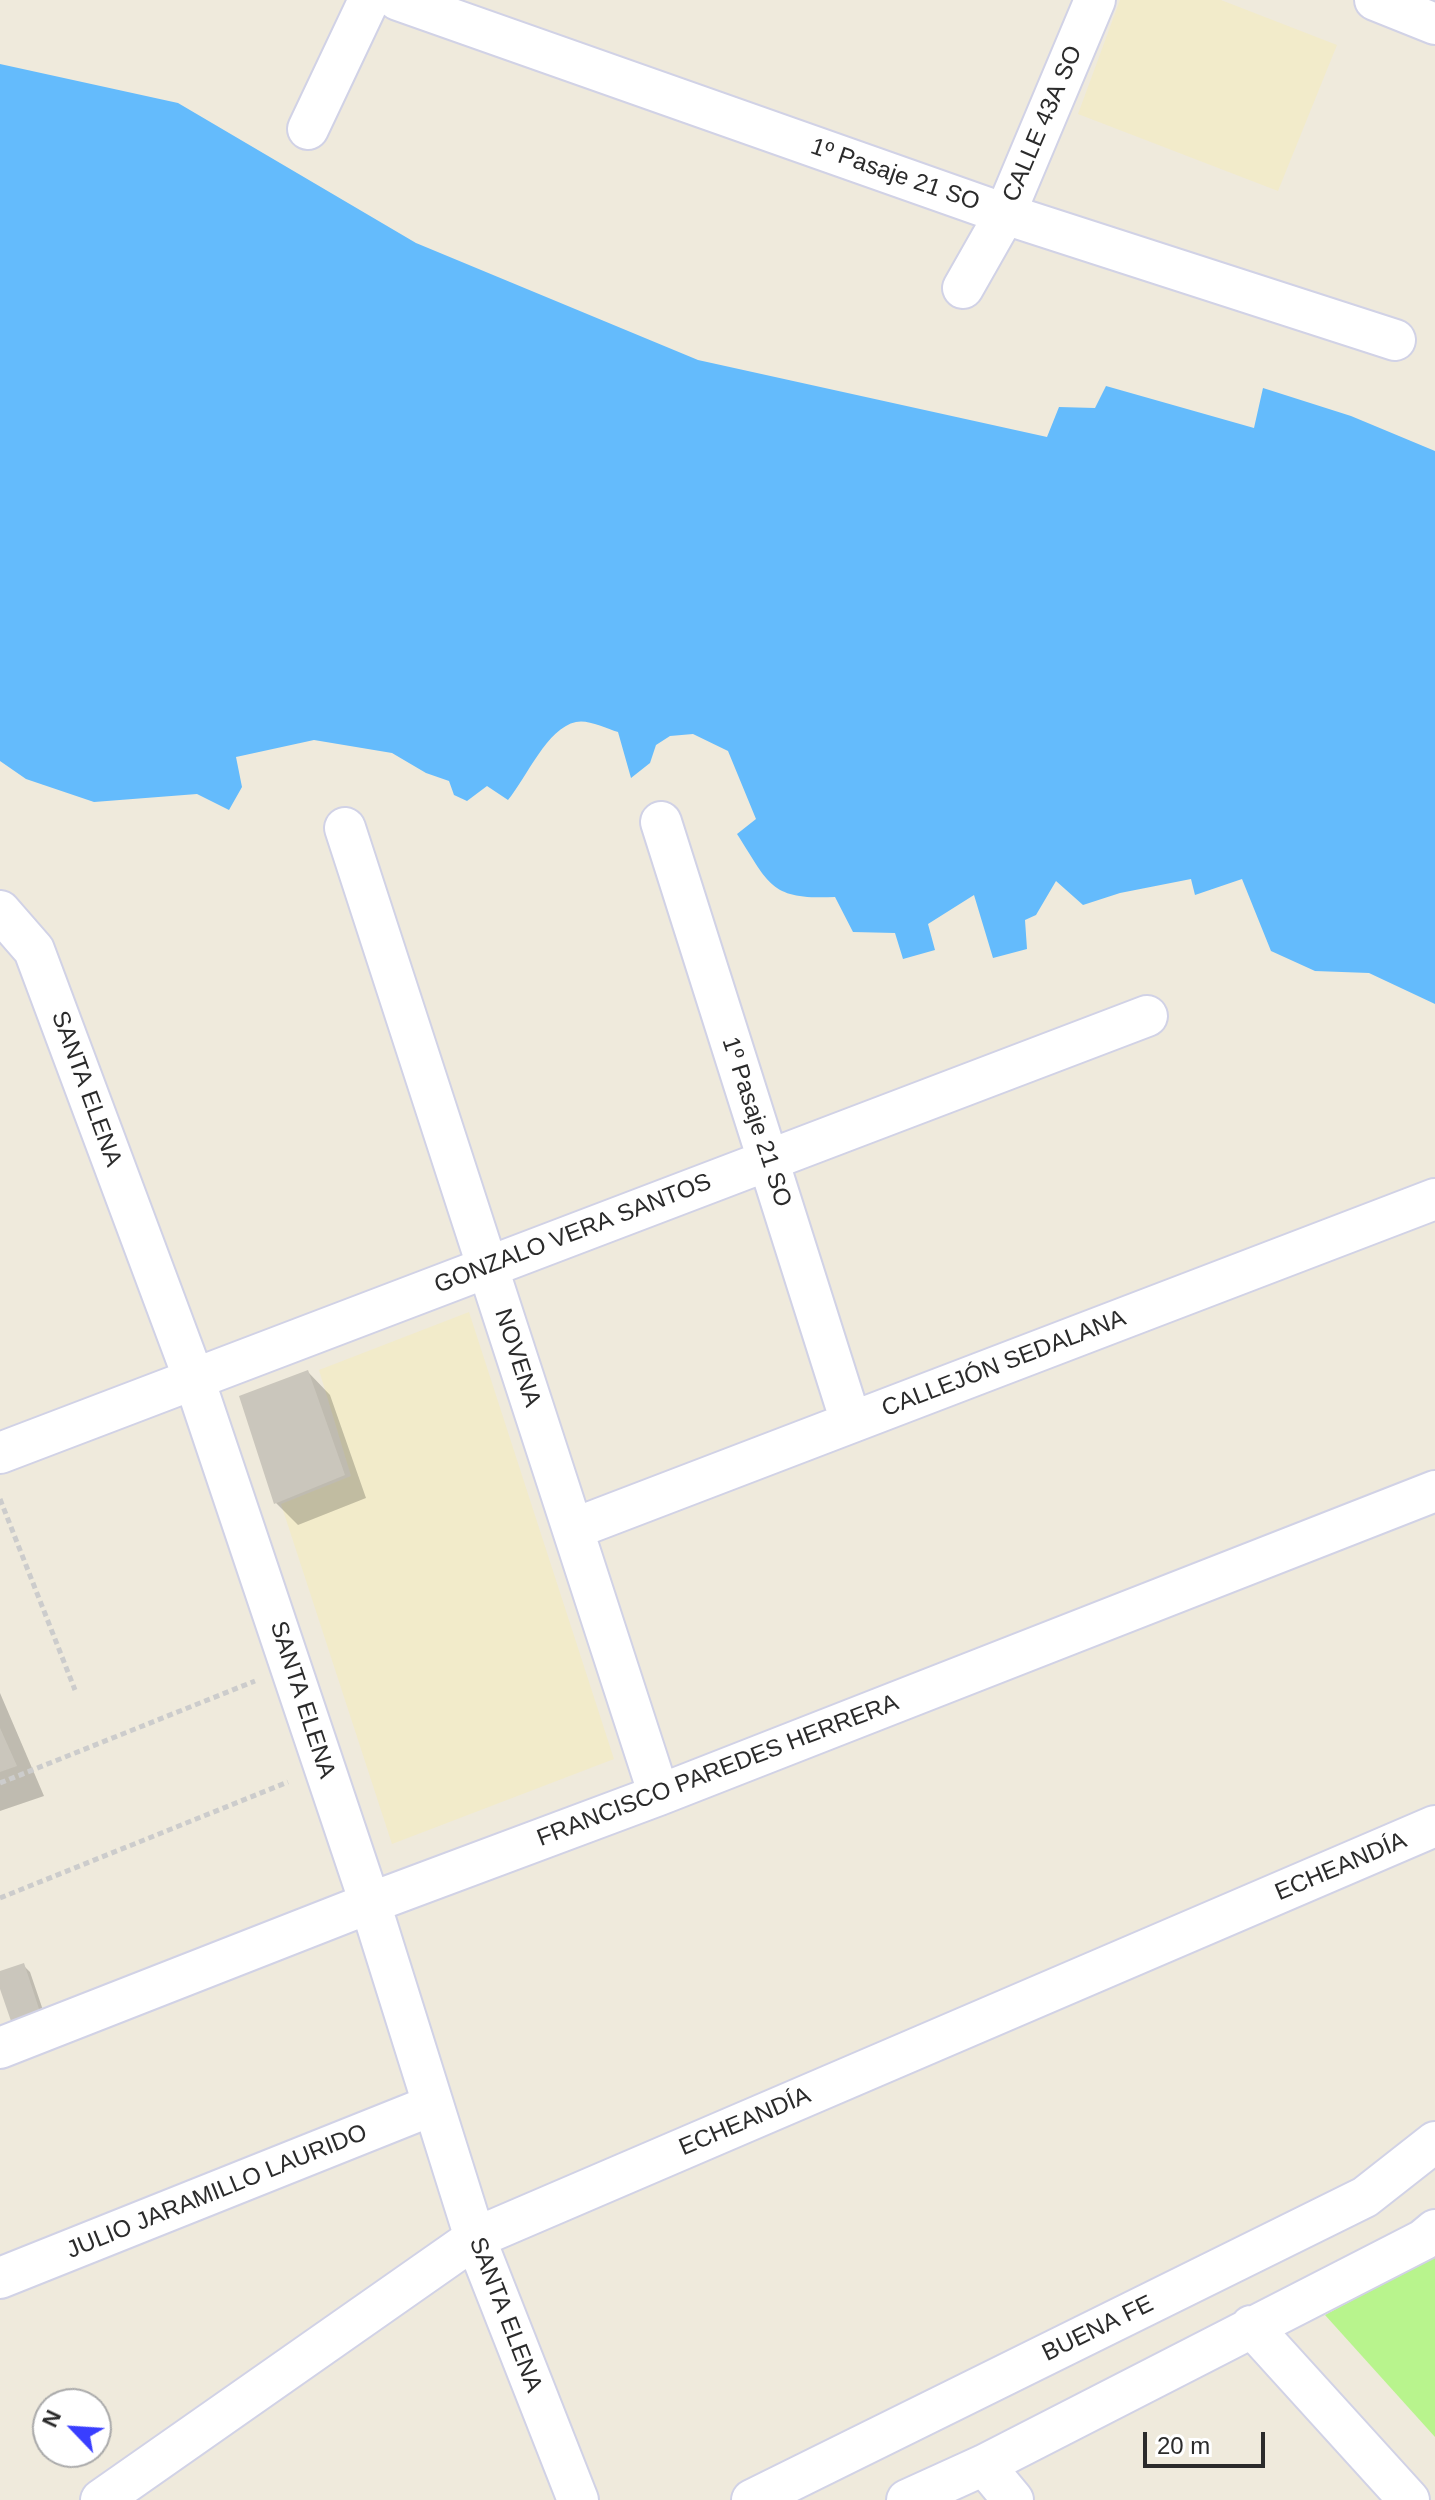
<!DOCTYPE html>
<html>
<head>
<meta charset="utf-8">
<style>
  body { margin:0 }
  #map { position:relative; width:1435px; height:2500px; overflow:hidden; background:#efeadc; font-family:Arial,sans-serif }
  canvas { display:block }
  .north { position:absolute; left:32px; top:2388px; width:80px; height:80px; box-sizing:border-box; background:#fff; border:2px solid #aaa; border-radius:50%; rotate:295deg; font-size:22px; font-weight:700; line-height:32px; text-align:center; color:#2b2b2b }
  .north::after { content:''; display:block; margin:auto; width:28px; height:36px; background:#393eff; clip-path:polygon(50% 0,100% 100%,50% 72%,0 100%) }
  .scale { position:absolute; left:1143px; top:2432px; width:122px; height:36px; box-sizing:border-box; border:4px solid #2b2b2b; border-top:0; padding-left:10px; font-size:24px; line-height:28px; white-space:nowrap; color:#2b2b2b; -webkit-text-stroke:6px #fff; paint-order:stroke }
</style>
</head>
<body>
<div id="map">
<canvas width="1435" height="2500"></canvas>
<div class="north">N</div>
<div class="scale">20 m</div>
</div>
<script>
const ctx = document.querySelector('canvas').getContext('2d');
ctx.lineJoin = 'round';
function fillPath(path, color) {
  ctx.fillStyle = color;
  ctx.fill(path, 'evenodd');
}
function stroke(path, color, width, dash) {
  ctx.strokeStyle = color;
  ctx.lineWidth = width;
  ctx.lineCap = dash ? 'butt' : 'round';
  ctx.setLineDash(dash || []);
  ctx.stroke(path);
}
function write(font, color, halo, rows, align = 'center') {
  ctx.font = font + ' Arial,sans-serif';
  ctx.lineWidth = 6;
  ctx.setLineDash([]);
  ctx.textBaseline = 'middle';
  ctx.strokeStyle = halo;
  ctx.fillStyle = color;
  for (const [text, x, y, turn = 0] of rows) {
    ctx.save();
    ctx.translate(x, y);
    ctx.rotate((+turn || 0) * Math.PI / 180);
    ctx.textAlign = isNaN(turn) ? turn : align;
    if (halo) ctx.strokeText(text, 0, 0);
    ctx.fillText(text, 0, 0);
    ctx.restore();
  }
}
const education = new Path2D(`
  M 1120,0 L 1221,0 L 1337,45 L 1278,191 L 1078,114 Z
  M 469,1312 L 614,1759 L 392,1844 L 281,1504 L 351,1476 L 319,1370 Z`);
const pitch = new Path2D(`
  M 1435,2255 L 1435,2437 L 1325,2315 Z`);
const water = new Path2D(`
  M 0,64 L 178,103 L 416,243 L 698,360 L 1047,437 L 1059,407 L 1095,408 L 1106,386 L 1254,428 L 1263,388 L 1351,416 L 1435,451 L 1435,1004 L 1369,973 L 1315,971 L 1271,951 L 1242,879 L 1195,895 L 1191,879 L 1120,893 L 1083,905 L 1056,881 L 1036,915 L 1025,920 L 1027,949 L 993,958 L 974,895 L 928,924 L 935,950 L 903,959 L 895,933 L 853,932 L 835,897 C 770,900 770,885 737,834 L 756,819 L 728,751 L 693,734 L 670,736 L 656,745 L 650,763 L 631,778 L 618,732 C 606,728 587,719 576,722 C 547,728 527,777 508,800 L 487,786 L 467,801 L 454,795 L 449,781 L 426,773 L 392,753 L 314,740 L 236,757 L 242,787 L 229,810 L 197,794 L 94,802 L 26,779 L 0,761 Z`);
const shadow = new Path2D(`
  M 308,1372 L 330,1395 L 366,1498 L 298,1525 L 275,1502 Z
  M 0,1693 L 44,1796 L 0,1811 Z
  M 23,1965 L 30,1972 L 46,2019 L 19,2027 L 12,2020 L 0,1973 Z`);
const building = new Path2D(`
  M 308,1370 L 345,1475 L 274,1504 L 239,1396 Z
  M 0,1728 L 17,1766 L 0,1772 Z
  M 24,1963 L 40,2012 L 11,2021 L 0,1989 L 0,1971 Z`);
const path = new Path2D(`
  M 0,1499 L 75,1690
  M 0,1783 L 255,1681
  M 0,1898 L 288,1782`);
const minor = new Path2D(`
  M 398,0 L 1005,214 L 1395,340
  M 1375,0 L 1435,24
  M 308,129 L 369,0
  M 963,288 L 1005,214 L 1095,0
  M 661,822 L 851,1422
  M 345,828 L 659,1795
  M 0,911 L 34,950 L 194,1379 L 370,1903 L 475,2238 L 578,2500
  M 0,1453 L 1147,1016
  M 573,1529 L 1435,1199
  M 0,2048 L 370,1903 L 659,1795 L 1435,1491
  M 0,2278 L 433,2105
  M 1251,2326 L 1409,2500
  M 984,2465 L 1013,2500
  M 101,2500 L 475,2238 L 1435,1826
  M 752,2500 L 1365,2197 L 1435,2142
  M 907,2500 L 984,2465 L 1423,2240 L 1435,2230`);
const streetNames = [
  ["CALLE 43A SO",1043,124,-67],
  ["1º Pasaje 21 SO",895,175,19],
  ["SANTA ELENA",86,1089,70],
  ["1º Pasaje 21 SO",756,1122,72],
  ["GONZALO VERA SANTOS",573,1234,-21],
  ["NOVENA",517,1358,72],
  ["CALLEJÓN SEDALANA",1004,1364,-21],
  ["SANTA ELENA",302,1700,72],
  ["FRANCISCO PAREDES HERRERA",718,1771,-21],
  ["ECHEANDÍA",1341,1867,-23],
  ["ECHEANDÍA",745,2122,-23],
  ["JULIO JARAMILLO LAURIDO",217,2192,-22],
  ["SANTA ELENA",505,2315,69],
  ["BUENA FE",1098,2329,-26]
];
fillPath(education, '#f2ebca');
fillPath(pitch, '#b8f48d');
fillPath(water, '#64bbfc');
fillPath(shadow, '#0003');
fillPath(building, '#cac6bc');
stroke(minor, '#d1d2e6', 44);
stroke(path, '#ccc', 5, [6, 4]);
stroke(minor, '#fff', 40);
write('24px', '#2b2b2b', '#fff', streetNames);
</script>
</body>
</html>
